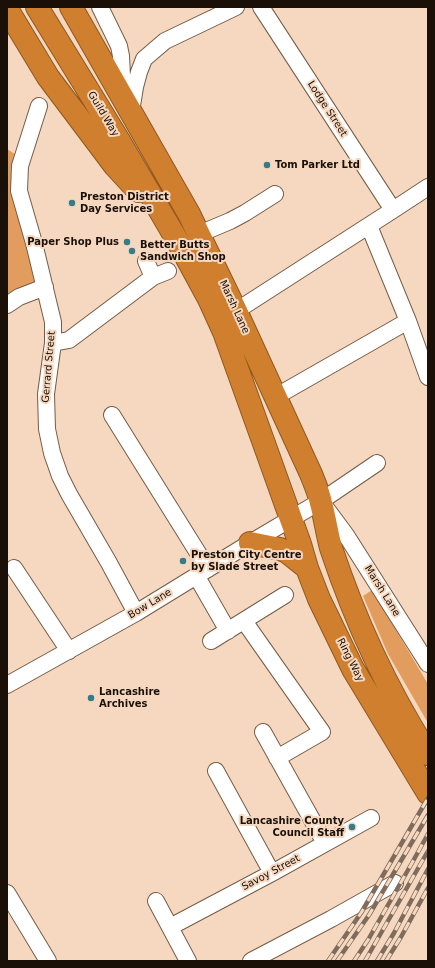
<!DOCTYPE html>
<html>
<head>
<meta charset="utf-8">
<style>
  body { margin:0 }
  #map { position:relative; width:435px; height:968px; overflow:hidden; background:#f6d8c0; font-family:"DejaVu Sans",sans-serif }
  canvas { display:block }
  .frame { position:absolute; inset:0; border:8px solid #1a1007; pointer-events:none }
</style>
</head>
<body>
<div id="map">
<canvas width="435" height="968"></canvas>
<div class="frame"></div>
</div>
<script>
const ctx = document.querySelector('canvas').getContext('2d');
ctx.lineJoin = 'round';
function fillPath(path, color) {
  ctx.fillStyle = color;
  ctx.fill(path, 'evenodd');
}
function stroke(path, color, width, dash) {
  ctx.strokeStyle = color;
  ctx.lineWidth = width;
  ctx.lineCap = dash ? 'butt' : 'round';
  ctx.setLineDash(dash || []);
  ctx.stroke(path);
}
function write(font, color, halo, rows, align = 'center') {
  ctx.font = font + ' "DejaVu Sans",sans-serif';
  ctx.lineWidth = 4;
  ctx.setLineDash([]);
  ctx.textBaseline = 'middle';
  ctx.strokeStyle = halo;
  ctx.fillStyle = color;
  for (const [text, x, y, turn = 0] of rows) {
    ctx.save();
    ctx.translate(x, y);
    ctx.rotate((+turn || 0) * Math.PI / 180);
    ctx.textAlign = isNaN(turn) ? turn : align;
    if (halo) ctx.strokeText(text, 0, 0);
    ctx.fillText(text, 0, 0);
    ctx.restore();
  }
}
const green = new Path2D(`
  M 7,149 L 18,156 L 42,285 L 7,301 Z
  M 372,590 L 428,684 L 428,723 L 388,654 L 363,596 Z`);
const minor = new Path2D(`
  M 100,7 L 119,46 L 121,56 L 122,76 L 121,94
  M 261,7 L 393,210
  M 39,106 L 20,166 L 19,191 L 34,243 L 53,322 L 53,343 L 46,394 L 47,429 L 52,453 L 60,476 L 69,494 L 109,563 L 136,613
  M 131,112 L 135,87 L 139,72 L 144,59 L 165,41 L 236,7
  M 369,226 L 408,321 L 428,377
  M 199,234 L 230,221 L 245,213 L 275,194
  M 146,261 L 153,277
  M 7,305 L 19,297 L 45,287
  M 236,311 L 393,210 L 428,187
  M 53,343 L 69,340 L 153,277 L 168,271
  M 275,397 L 408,321
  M 112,415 L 208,569
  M 323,504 L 346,535 L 428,664
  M 14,568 L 69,651
  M 197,577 L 228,631
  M 244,621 L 322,732 L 277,758
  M 211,641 L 285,595
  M 7,685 L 136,613 L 250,543 L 321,501 L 377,463
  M 263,732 L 325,843
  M 216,771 L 272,873
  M 7,893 L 48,961
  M 156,901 L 188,961
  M 170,927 L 272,873 L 371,818
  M 251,961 L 331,919 L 395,883`);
const highway = new Path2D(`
  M 37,7 L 118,139 L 177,240 L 209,299 L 224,332 L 271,463 L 291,519 L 300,544 L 307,568 L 319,599 L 353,669 L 428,793
  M 71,7 L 189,214 L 236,311 L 311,474 C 315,484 319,493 321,503 C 325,518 327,533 331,548 C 355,620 387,690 428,754
  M 7,9 L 48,77 L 115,166 L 138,191
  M 250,543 L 280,549 L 287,552 L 307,568`);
const rail = new Path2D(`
  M 328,961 L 361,913 L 428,798
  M 337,961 L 369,915 L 428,815
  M 354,961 L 368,940 L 412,863 L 428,834
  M 365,961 L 428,851
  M 377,961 L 394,933 L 428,869
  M 386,961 L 401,937 L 428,888`);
const markers = [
  [267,165,4,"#357b88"],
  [72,203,4,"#357b88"],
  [127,242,4,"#357b88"],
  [132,251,4,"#357b88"],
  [183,561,4,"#357b88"],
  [91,698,4,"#357b88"],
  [352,827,4,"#357b88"]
];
const streetNames = [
  ["Lodge Street",327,109,57],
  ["Guild Way",103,114,59],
  ["Marsh Lane",234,307,65],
  ["Gerrard Street",49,367,-85],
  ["Marsh Lane",382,591,58],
  ["Bow Lane",150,604,-31],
  ["Ring Way",350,660,63],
  ["Savoy Street",271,873,-28]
];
const poiNames = [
  ["Tom Parker Ltd",275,165],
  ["Preston District",80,197],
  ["Day Services",80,209],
  ["Paper Shop Plus",119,242,"right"],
  ["Better Butts",140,245],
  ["Sandwich Shop",140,257],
  ["Preston City Centre",191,555],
  ["by Slade Street",191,567],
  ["Lancashire",99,692],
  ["Archives",99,704],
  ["Lancashire County",344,821,"right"],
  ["Council Staff",344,833,"right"]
];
fillPath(green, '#e29d5e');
stroke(minor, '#755c46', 18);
stroke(highway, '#905820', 24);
stroke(minor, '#fff', 16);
stroke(highway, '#cf7f2d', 22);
stroke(rail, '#7f6c5c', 4.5);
stroke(rail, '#f6d8c0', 3, [9]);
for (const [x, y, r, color] of markers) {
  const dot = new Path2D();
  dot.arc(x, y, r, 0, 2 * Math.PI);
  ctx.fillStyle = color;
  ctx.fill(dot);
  stroke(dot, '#f6d8c0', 1.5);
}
write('10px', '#1a1007', '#f6d8c0', streetNames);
write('bold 10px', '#1a1007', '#f6d8c0', poiNames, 'left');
</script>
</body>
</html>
